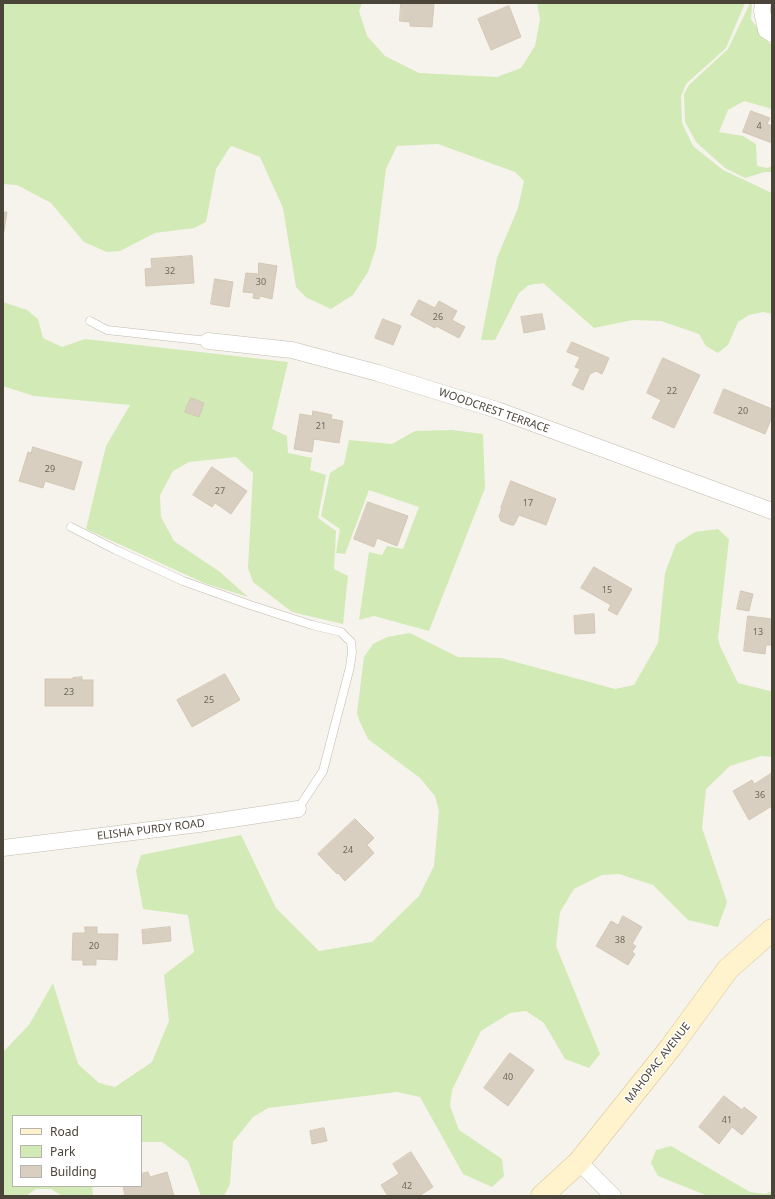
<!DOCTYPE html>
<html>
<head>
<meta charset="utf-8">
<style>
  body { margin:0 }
  #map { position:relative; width:775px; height:1199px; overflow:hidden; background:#f6f3ec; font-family:"Noto Sans",sans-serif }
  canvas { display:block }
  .frame { position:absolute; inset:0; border:4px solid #4b4439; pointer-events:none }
  .legend { position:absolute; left:12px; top:1115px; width:130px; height:72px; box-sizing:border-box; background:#fff; border:1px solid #b7b4b0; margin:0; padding:5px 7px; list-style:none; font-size:12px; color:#4b4439 }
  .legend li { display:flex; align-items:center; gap:8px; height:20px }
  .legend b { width:20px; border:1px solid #b7b4b0 }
</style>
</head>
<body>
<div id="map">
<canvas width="775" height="1199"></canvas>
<div class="frame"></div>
<ul class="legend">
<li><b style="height:5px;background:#fff3cd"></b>Road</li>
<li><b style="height:11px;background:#d2eab5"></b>Park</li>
<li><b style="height:11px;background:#d8cfc1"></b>Building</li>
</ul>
</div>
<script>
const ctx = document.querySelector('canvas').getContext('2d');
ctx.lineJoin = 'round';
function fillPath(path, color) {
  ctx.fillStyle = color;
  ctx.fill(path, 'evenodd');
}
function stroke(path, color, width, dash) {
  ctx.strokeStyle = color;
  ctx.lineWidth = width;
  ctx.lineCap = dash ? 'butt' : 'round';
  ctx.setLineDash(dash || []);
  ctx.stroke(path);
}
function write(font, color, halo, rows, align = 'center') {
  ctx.font = font + ' "Noto Sans",sans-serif';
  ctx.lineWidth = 3;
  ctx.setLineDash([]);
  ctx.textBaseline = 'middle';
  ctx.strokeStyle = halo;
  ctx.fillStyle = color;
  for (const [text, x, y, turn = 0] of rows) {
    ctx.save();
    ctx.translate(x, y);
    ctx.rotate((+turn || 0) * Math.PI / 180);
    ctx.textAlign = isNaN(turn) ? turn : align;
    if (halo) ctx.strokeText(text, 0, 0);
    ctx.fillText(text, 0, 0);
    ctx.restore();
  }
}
const green = new Path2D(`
  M 3,3 L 362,3 L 359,11 L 367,36 L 385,56 L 419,73 L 497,77 L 521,68 L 535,46 L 540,19 L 537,3 L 745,3 L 726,48 L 686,84 L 681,96 L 682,123 L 693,146 L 723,170 L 772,193 L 772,314 L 763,312 L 749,315 L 738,322 L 728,345 L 718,353 L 706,346 L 699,334 L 661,321 L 633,320 L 594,328 L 543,283 L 529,285 L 519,293 L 495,340 L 481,340 L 497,258 L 518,208 L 524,181 L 515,172 L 438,144 L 397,146 L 386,169 L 376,248 L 368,272 L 353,295 L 331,309 L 307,298 L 296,287 L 283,208 L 260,157 L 232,146 L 230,147 L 216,169 L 206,222 L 194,228 L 155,233 L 120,251 L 107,252 L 84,242 L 51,203 L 17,185 L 3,184 Z
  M 750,3 L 752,3 L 751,19 L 764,38 L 772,45 L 772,109 L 744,101 L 728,110 L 719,132 L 743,136 L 756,144 L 757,166 L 767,168 L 772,166 L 772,172 L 765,172 L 745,178 L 725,168 L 696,142 L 685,122 L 684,94 L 689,85 L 728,49 Z
  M 3,302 L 27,310 L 38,319 L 43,338 L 62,347 L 85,339 L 288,362 L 272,429 L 287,436 L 288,453 L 312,458 L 310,470 L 326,475 L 318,518 L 336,531 L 334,569 L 348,576 L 343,624 L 292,612 L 253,582 L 248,568 L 253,473 L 236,457 L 189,462 L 173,471 L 160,495 L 161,517 L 174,541 L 220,572 L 248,597 L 204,583 L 86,529 L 106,446 L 130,405 L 34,396 L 3,386 Z
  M 452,430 L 483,434 L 485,488 L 429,631 L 374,616 L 359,620 L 369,552 L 382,555 L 387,546 L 403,549 L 419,507 L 369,490 L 345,554 L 336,553 L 340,529 L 321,516 L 330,473 L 344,464 L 349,440 L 392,444 L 415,431 Z
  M 718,529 L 729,539 L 718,638 L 720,646 L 738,683 L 770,691 L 772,690 L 772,757 L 761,756 L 730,766 L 706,789 L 702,828 L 727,902 L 718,927 L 688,920 L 653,885 L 619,874 L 602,875 L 574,889 L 560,912 L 556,946 L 600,1054 L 589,1068 L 565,1059 L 544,1023 L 526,1011 L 510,1013 L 481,1031 L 452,1090 L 450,1106 L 459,1130 L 502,1159 L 504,1176 L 492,1187 L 463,1174 L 420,1097 L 397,1092 L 268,1108 L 253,1117 L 233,1142 L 230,1184 L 224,1196 L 201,1196 L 188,1161 L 162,1142 L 141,1142 L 141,1116 L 13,1116 L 13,1186 L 92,1186 L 93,1196 L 62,1196 L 51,1189 L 36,1189 L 26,1196 L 3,1196 L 3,1052 L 29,1025 L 53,983 L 78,1064 L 99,1083 L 115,1087 L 152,1062 L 169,1021 L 164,975 L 194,952 L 188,915 L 143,909 L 136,871 L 141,855 L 241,835 L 276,908 L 319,951 L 372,942 L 419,896 L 434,866 L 439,811 L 435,796 L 420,778 L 368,739 L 359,720 L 357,713 L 364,657 L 373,644 L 387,637 L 410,633 L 458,657 L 501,658 L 615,689 L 634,685 L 658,643 L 665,573 L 676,544 L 695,532 Z
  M 671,1146 L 750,1192 L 765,1194 L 772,1191 L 772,1196 L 708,1196 L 658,1176 L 651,1163 L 656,1150 Z`);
const building = new Path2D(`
  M 401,3 L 434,3 L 432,27 L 410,26 L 410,22 L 400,21 Z
  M 509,6 L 521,37 L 491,50 L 478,19 Z
  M 751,111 L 770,118 L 767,124 L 772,126 L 772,143 L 743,132 Z
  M 3,212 L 7,212 L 3,237 Z
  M 192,256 L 194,283 L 146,286 L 145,269 L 152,268 L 151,259 Z
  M 259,263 L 277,266 L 272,299 L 260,296 L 259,299 L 253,298 L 254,293 L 243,292 L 246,273 L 258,274 Z
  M 215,279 L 233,282 L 229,307 L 211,304 Z
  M 419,300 L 435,308 L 439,301 L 457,311 L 452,320 L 465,327 L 459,338 L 436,326 L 435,328 L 411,315 Z
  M 542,314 L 545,329 L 524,333 L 521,317 Z
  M 383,319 L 401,326 L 393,345 L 375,338 Z
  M 572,342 L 609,358 L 602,374 L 596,371 L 590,374 L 583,390 L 572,385 L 580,369 L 575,367 L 580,357 L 567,352 Z
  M 663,358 L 700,375 L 674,428 L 652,418 L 661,400 L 647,393 Z
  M 724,389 L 772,409 L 772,417 L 765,434 L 714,413 Z
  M 191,398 L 204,403 L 199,417 L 185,412 Z
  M 313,411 L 332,415 L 331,419 L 343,421 L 339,443 L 314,439 L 312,452 L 294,449 L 300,414 L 312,416 Z
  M 33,447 L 82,462 L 74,490 L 45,481 L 43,488 L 19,481 L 28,452 L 31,453 Z
  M 212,467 L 247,491 L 231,514 L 215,503 L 212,507 L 193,495 Z
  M 511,481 L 556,499 L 546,525 L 519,515 L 514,525 L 511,525 L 501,521 L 499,516 L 502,508 L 501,508 Z
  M 368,502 L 408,516 L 397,546 L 377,538 L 374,547 L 354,539 Z
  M 594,567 L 632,589 L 617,615 L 608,610 L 611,605 L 581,588 Z
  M 741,591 L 753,594 L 749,611 L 737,609 Z
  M 594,614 L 595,633 L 575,634 L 574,616 Z
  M 748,616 L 772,619 L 771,629 L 772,629 L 772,645 L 766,645 L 765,654 L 744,651 Z
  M 225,674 L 240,700 L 192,727 L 177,700 Z
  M 82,677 L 82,680 L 93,680 L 93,706 L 45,706 L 45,679 L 73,679 L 73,678 Z
  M 772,773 L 772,801 L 770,802 L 772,806 L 749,820 L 733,791 L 752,780 L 754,784 Z
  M 355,819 L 374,838 L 367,845 L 374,853 L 345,881 L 338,873 L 337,874 L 318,854 Z
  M 623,916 L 642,927 L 632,944 L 636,946 L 632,952 L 635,954 L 628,965 L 596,946 L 611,921 L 618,925 Z
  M 85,927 L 97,927 L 97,934 L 118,934 L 117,960 L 96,959 L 96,965 L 83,965 L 83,960 L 72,960 L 73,933 L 85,933 Z
  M 170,927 L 171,941 L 143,944 L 142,930 Z
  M 510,1053 L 534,1070 L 508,1106 L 484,1088 Z
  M 724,1096 L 742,1110 L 744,1107 L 757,1117 L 742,1135 L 732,1127 L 719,1144 L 699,1127 Z
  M 324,1128 L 327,1141 L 312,1144 L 310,1131 Z
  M 411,1152 L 433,1187 L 419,1196 L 388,1196 L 381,1185 L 399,1174 L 393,1164 Z
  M 148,1172 L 150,1177 L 167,1172 L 174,1196 L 125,1196 L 123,1186 L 141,1186 L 141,1174 Z`);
const lane = new Path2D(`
  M 90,321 L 107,330 L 208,341
  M 71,527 L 116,550 L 183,581 L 250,605 L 312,625 L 341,632 L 351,642 L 352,652 L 350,667 L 323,771 L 298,809`);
const street = new Path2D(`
  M 763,3 L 762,11 L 766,30 L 772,34
  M 208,341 L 292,350 L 378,373 L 497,410 L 772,511
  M 3,848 L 199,824 L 298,809
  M 579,1162 L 613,1196`);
const secondary = new Path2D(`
  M 542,1196 L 579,1162 L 671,1047 L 728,969 L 772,930`);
const numberNames = [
  ["4",759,126],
  ["32",170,271],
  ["30",261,282],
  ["26",438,317],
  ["22",672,391],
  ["20",743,411],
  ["21",321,426],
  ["29",50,469],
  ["27",220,491],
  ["17",528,503],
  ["15",607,590],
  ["13",758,632],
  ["23",69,692],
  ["25",209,700],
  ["36",760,795],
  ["24",348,850],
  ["38",620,940],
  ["20",94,946],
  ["40",508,1077],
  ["41",727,1120],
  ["42",407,1186]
];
const streetNames = [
  ["WOODCREST TERRACE",494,411,19],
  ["ELISHA PURDY ROAD",151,830,-7],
  ["MAHOPAC AVENUE",658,1063,-52]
];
fillPath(green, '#d2eab5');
fillPath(building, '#d8cfc1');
stroke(building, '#d3c7b4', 1);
stroke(lane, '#c2bbae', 9);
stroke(street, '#c2bbae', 17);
stroke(secondary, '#d6c79b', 23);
stroke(lane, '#fff', 8);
stroke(street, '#fff', 16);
stroke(secondary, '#fff3cd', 22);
write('9px', '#6e675b', null, numberNames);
write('11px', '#4b4439', '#fff', streetNames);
</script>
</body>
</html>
